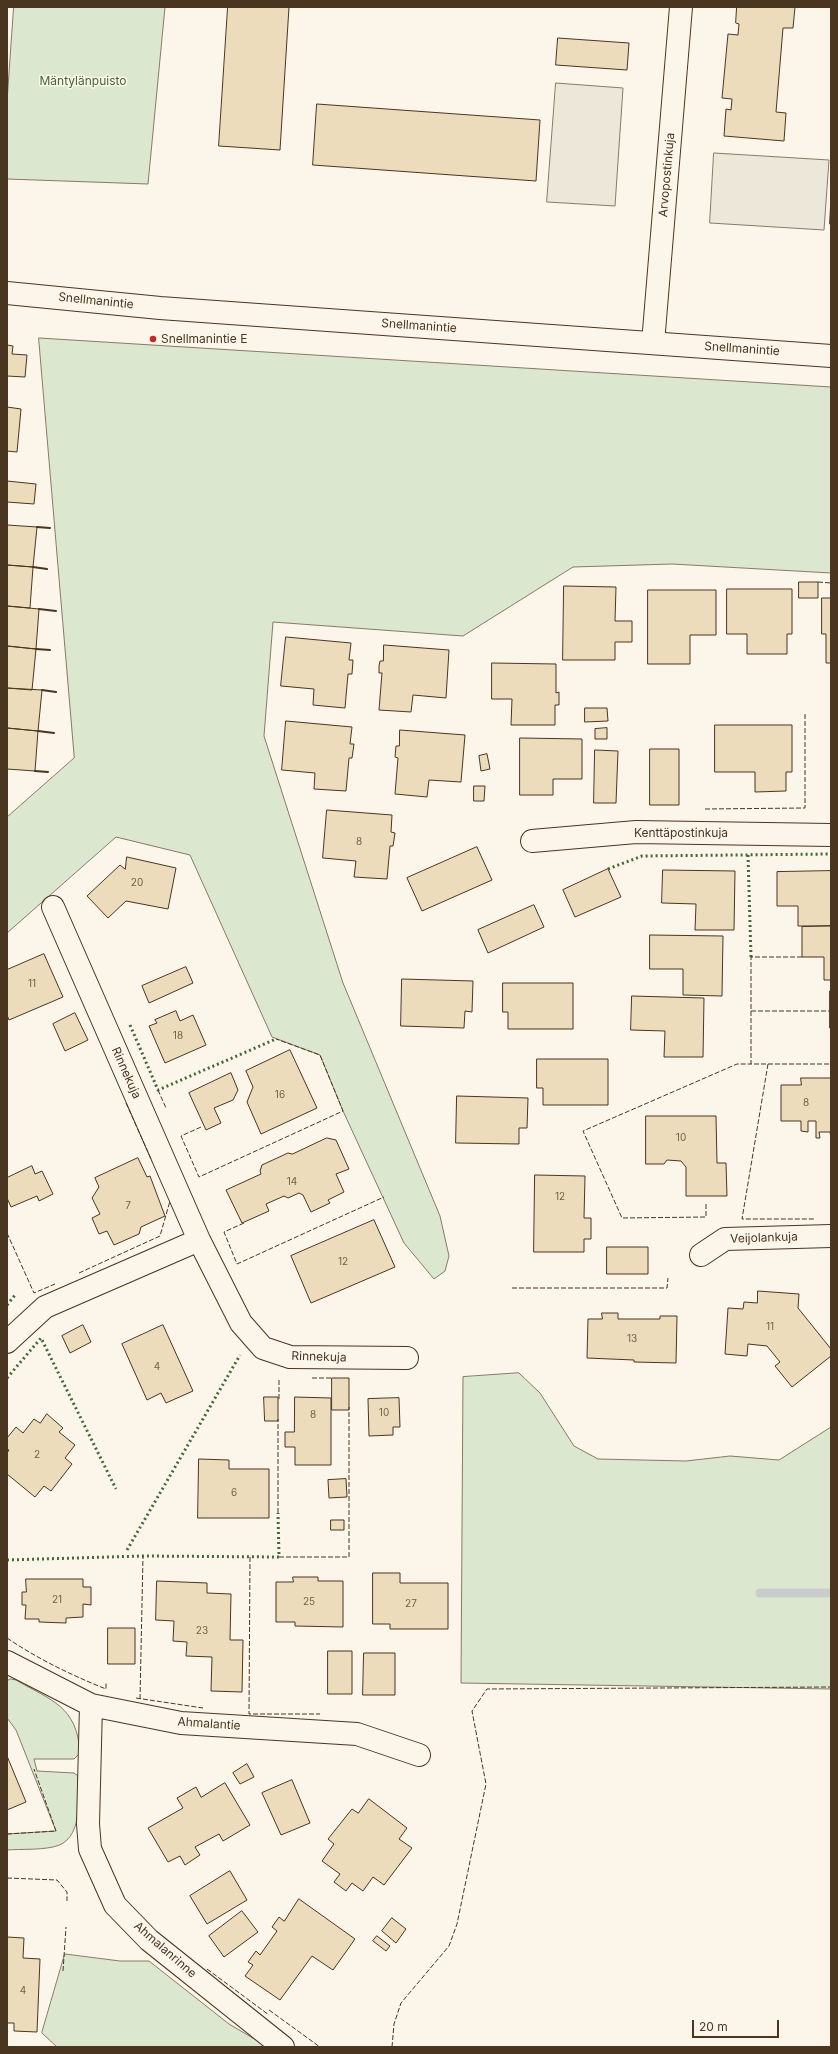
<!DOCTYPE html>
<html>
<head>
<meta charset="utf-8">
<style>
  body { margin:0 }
  #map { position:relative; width:838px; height:2054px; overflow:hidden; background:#fbf6e9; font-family:Inter,sans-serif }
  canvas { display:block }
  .frame { position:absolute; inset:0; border:8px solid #4a3520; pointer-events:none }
  .scale { position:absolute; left:692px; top:2020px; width:87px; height:18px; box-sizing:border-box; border:2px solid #4a3520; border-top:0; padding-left:5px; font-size:12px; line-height:14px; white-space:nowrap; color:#4a3520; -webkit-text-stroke:3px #fbf6e9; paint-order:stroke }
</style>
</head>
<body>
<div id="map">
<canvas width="838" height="2054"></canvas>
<div class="frame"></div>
<div class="scale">20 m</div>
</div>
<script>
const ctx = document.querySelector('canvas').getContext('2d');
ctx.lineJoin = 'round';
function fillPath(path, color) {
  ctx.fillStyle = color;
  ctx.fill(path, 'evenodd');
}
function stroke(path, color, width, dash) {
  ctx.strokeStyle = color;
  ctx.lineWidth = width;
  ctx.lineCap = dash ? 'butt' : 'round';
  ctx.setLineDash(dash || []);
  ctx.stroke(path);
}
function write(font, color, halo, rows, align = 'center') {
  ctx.font = font + ' Inter,sans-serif';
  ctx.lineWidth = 3;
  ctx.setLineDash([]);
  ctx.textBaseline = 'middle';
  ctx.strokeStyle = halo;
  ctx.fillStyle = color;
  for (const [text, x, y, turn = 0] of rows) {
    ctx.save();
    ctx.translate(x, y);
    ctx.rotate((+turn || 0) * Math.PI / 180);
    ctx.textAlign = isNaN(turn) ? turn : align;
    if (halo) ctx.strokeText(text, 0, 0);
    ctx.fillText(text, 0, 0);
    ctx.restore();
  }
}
const green = new Path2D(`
  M 14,7 L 165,7 L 148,184 L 7,179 L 7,102 Z
  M 39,338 L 831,387 L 831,573 L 672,564 L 573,567 L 463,636 L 273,622 L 264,736 L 343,983 L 440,1216 L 449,1256 L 445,1271 L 434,1279 L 404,1243 L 343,1111 L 320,1055 L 272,1037 L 190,855 L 116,837 L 7,933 L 7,817 L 74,758 Z
  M 519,1373 L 540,1393 L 574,1446 L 598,1459 L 686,1461 L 730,1456 L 779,1460 L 831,1427 L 831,1689 L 461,1683 L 463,1377 Z
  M 11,1679 L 16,1680 C 52,1701 77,1706 80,1753 L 74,1759 L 34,1759 L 37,1771 L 74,1773 L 78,1776 C 78,1799 84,1841 53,1847 C 38,1850 22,1849 7,1850 L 7,1834 L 56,1831 L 16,1730 L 7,1718 L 7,1681 Z
  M 65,1954 L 120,1961 L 149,1961 L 229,2024 L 268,2047 L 57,2047 L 42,2033 Z`);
const parking = new Path2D(`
  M 556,83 L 623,88 L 615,206 L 547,202 Z
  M 714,153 L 829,160 L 824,230 L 710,223 Z`);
const stream = new Path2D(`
  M 760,1593 L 831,1593`);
const building = new Path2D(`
  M 228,7 L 289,7 L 280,150 L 219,146 Z
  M 737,7 L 795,7 L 793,28 L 783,28 L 776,112 L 786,113 L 784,141 L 724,136 L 726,109 L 731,110 L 732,99 L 722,98 L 728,34 L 738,35 L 739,24 L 736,23 Z
  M 558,38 L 629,43 L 627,70 L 556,65 Z
  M 317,104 L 540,120 L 536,181 L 313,165 Z
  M 831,197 L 831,224 L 830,224 Z
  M 7,345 L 13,346 L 12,354 L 27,355 L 25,377 L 7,376 Z
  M 7,407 L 21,409 L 17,452 L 7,451 Z
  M 7,481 L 36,484 L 34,504 L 7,502 Z
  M 7,525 L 37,527 L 33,567 L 7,565 Z
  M 7,565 L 33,567 L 30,608 L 7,606 Z
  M 799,582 L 818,582 L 818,598 L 799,598 Z
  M 564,586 L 616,587 L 615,621 L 632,621 L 632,642 L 615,642 L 615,660 L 563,660 Z
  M 727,589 L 792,589 L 792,634 L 787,634 L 787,654 L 747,654 L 747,634 L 727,634 Z
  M 648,590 L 716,590 L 716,635 L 690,635 L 690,664 L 648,664 Z
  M 822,598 L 831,598 L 831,663 L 826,663 L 826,634 L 822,634 Z
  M 7,606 L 39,609 L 36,649 L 7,646 Z
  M 286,637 L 351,643 L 349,660 L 353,660 L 352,674 L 348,674 L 345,708 L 313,705 L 314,689 L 281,686 Z
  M 384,645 L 449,650 L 446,698 L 413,695 L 411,712 L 379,710 L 382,673 L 379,673 L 379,666 L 380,661 L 383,661 Z
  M 7,646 L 36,649 L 32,690 L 7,688 Z
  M 492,663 L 556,664 L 556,693 L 559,692 L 559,705 L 555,705 L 555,725 L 511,725 L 512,699 L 492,699 Z
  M 7,688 L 42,690 L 38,731 L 7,728 Z
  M 585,708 L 607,708 L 608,721 L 585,722 Z
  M 286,721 L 352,727 L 350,744 L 354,744 L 352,758 L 349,758 L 346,791 L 314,789 L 315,773 L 282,770 Z
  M 715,725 L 792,725 L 792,772 L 786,772 L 786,791 L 755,792 L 755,772 L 715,772 Z
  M 7,728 L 38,731 L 35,771 L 7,769 Z
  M 607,728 L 607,739 L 595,739 L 595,729 Z
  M 400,730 L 465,735 L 461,782 L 429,780 L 427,797 L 395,794 L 398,758 L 395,757 L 396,746 L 399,746 Z
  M 520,738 L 582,739 L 582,779 L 553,779 L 553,795 L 520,795 Z
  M 650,749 L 679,749 L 679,805 L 650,805 Z
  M 595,750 L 618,751 L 616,803 L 594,803 Z
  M 487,754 L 490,769 L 481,771 L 479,756 Z
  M 474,786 L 485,786 L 484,801 L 474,801 Z
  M 327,810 L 392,815 L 391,832 L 395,833 L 393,846 L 390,846 L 387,879 L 354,877 L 356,861 L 323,858 Z
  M 477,847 L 492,880 L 422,911 L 407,878 Z
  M 127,857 L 176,868 L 168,909 L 126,901 L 108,918 L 87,896 L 120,865 L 125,869 Z
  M 608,869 L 621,897 L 575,917 L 563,890 Z
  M 663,870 L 735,871 L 734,930 L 695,930 L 696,904 L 662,903 Z
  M 831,871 L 831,926 L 798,926 L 798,906 L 777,906 L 777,872 Z
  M 534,905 L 544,927 L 488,953 L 478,930 Z
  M 831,926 L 831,980 L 824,980 L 824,957 L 802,957 L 802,927 Z
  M 650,935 L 723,936 L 722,996 L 683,995 L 683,969 L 650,969 Z
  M 44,954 L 63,997 L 9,1020 L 7,1015 L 7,970 Z
  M 186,967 L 193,983 L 149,1003 L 142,986 Z
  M 402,979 L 473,981 L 472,1012 L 465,1011 L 464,1028 L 401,1026 Z
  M 503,983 L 573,983 L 573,1029 L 508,1029 L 508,1012 L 503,1012 Z
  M 830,991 L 831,991 L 831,1028 L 830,1028 Z
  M 632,996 L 704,998 L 703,1057 L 664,1057 L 665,1031 L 631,1030 Z
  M 176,1011 L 180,1021 L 193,1015 L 206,1045 L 165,1063 L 149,1026 L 157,1023 L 155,1020 Z
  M 75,1013 L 88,1040 L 65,1051 L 53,1024 Z
  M 290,1050 L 317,1108 L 261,1134 L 247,1102 L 253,1087 L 246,1071 Z
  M 537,1059 L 608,1059 L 608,1105 L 543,1105 L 543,1088 L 537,1088 Z
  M 231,1073 L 238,1090 L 233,1100 L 214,1108 L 221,1123 L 206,1130 L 189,1093 Z
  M 801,1078 L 831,1078 L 831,1138 L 830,1132 L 819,1132 L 820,1138 L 816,1138 L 816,1121 L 808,1121 L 808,1132 L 801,1131 L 801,1121 L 781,1121 L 781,1085 L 801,1085 Z
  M 457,1096 L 528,1098 L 527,1128 L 519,1128 L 519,1144 L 456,1143 Z
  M 646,1116 L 716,1116 L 717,1163 L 726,1163 L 727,1196 L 686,1196 L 686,1167 L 681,1161 L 667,1160 L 664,1164 L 646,1164 Z
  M 327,1138 L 336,1140 L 349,1169 L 336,1174 L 344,1192 L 328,1200 L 330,1203 L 311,1212 L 303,1195 L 299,1193 L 288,1198 L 284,1196 L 266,1204 L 269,1211 L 242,1223 L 226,1190 L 261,1174 L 260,1171 L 262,1165 L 288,1153 L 292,1154 Z
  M 138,1158 L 147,1177 L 150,1176 L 165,1216 L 141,1227 L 139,1234 L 114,1245 L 107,1231 L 99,1234 L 92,1218 L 100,1214 L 92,1198 L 99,1187 L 95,1178 Z
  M 32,1166 L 35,1174 L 42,1171 L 53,1194 L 39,1201 L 37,1196 L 11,1207 L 7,1198 L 7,1178 Z
  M 535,1175 L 585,1176 L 584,1218 L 591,1218 L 591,1239 L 584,1239 L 584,1252 L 534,1252 Z
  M 374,1220 L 395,1267 L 311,1303 L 291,1256 Z
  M 607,1247 L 648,1247 L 648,1274 L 607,1274 Z
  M 758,1291 L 799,1294 L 798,1308 L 831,1349 L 831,1356 L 792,1387 L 775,1366 L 780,1362 L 767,1346 L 748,1344 L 747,1356 L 725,1354 L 728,1308 L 743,1309 L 744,1302 L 757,1303 Z
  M 602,1313 L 618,1313 L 618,1319 L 660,1319 L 660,1316 L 677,1316 L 676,1363 L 634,1362 L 634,1360 L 587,1358 L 588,1319 L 602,1319 Z
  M 83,1325 L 91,1342 L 70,1353 L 62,1336 Z
  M 163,1325 L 193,1391 L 166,1403 L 161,1393 L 147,1400 L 122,1344 Z
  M 332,1378 L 349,1378 L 349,1410 L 332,1410 Z
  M 264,1397 L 278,1397 L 278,1421 L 265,1421 Z
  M 295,1397 L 331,1398 L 331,1465 L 295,1465 L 295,1447 L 285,1447 L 285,1432 L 294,1432 Z
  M 399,1398 L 400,1427 L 393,1427 L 393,1435 L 369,1436 L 368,1399 Z
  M 47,1414 L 63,1428 L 59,1432 L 75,1445 L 65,1458 L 72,1464 L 51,1491 L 44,1486 L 35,1497 L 7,1474 L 7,1453 L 9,1450 L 7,1449 L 7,1438 L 16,1427 L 23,1433 L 34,1419 L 40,1423 Z
  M 199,1459 L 229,1460 L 229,1469 L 269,1469 L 269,1518 L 198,1518 Z
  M 346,1479 L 347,1497 L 329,1498 L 328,1480 Z
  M 331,1520 L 344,1520 L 344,1530 L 331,1530 Z
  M 373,1573 L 400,1573 L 400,1583 L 448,1583 L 448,1629 L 390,1629 L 390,1624 L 373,1624 Z
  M 293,1577 L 318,1577 L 318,1581 L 343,1581 L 343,1627 L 295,1626 L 295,1622 L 276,1622 L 276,1582 L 293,1582 Z
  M 26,1579 L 83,1579 L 83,1587 L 91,1587 L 91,1605 L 83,1604 L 83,1617 L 66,1618 L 66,1623 L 39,1622 L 39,1619 L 25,1619 L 26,1605 L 22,1605 L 22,1592 L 26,1592 Z
  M 157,1581 L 207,1583 L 207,1593 L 231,1594 L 230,1640 L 243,1640 L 242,1692 L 211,1691 L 212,1657 L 186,1656 L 187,1642 L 173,1641 L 174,1621 L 156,1620 Z
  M 108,1628 L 135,1628 L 135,1664 L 108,1664 Z
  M 328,1651 L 352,1651 L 352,1694 L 328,1694 Z
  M 364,1653 L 395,1653 L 395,1695 L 363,1695 Z
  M 7,1756 L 26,1802 L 7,1810 Z
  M 247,1764 L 254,1777 L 240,1784 L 233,1773 Z
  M 292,1780 L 310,1823 L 281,1835 L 262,1793 Z
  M 225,1783 L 250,1825 L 223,1841 L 219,1834 L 195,1847 L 200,1855 L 185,1865 L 180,1856 L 168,1862 L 148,1828 L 183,1808 L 177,1798 L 196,1787 L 201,1797 Z
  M 369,1799 L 407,1828 L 399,1839 L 412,1848 L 384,1885 L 373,1877 L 363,1891 L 352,1883 L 346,1891 L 334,1882 L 340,1874 L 322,1861 L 334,1844 L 328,1839 L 352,1809 L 358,1813 Z
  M 230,1871 L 247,1900 L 207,1924 L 190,1896 Z
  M 299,1899 L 355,1939 L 333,1970 L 312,1956 L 280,2000 L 245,1976 L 253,1965 L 248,1962 L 256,1951 L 260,1955 L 277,1931 L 272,1927 L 279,1917 L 284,1921 Z
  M 242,1911 L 258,1932 L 224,1957 L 209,1936 Z
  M 392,1918 L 406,1929 L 396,1943 L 382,1931 Z
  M 377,1936 L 390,1946 L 386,1951 L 373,1941 Z
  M 7,1937 L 24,1938 L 23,1958 L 40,1959 L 37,2032 L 14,2031 L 14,2023 L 7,2023 Z`);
const minor = new Path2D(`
  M 653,343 L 681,7
  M 532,841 L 636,832 L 831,835
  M 53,907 L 199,1240
  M 701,1255 L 725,1239 L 831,1236
  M 7,1342 L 45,1307 L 199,1240 L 241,1323 L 263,1348 L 290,1357 L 407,1358
  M 7,1662 L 91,1705 L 181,1723 L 357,1734 L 419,1755
  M 91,1705 L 88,1824 L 90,1849 L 115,1905 L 149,1940 L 283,2047`);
const tertiary = new Path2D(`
  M 7,293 L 160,308 L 831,356`);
const hedge = new Path2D(`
  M 748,855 L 751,957
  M 608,869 L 642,856 L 831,854
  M 130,1025 L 158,1090 L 276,1039
  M 7,1305 L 15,1295
  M 7,1378 L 41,1338 L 116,1489
  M 127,1550 L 240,1355
  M 7,1560 L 143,1556 L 279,1557 L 278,1513`);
const fence = new Path2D(`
  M 818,582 L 831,583
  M 705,809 L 805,808 L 805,714
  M 802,957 L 751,957 L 751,1064 L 831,1064
  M 751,1011 L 830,1011
  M 768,1064 L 742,1219 L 814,1219
  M 158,1090 L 166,1108
  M 126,1103 L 152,1161
  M 201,1127 L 181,1136 L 199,1177 L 343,1111 L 320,1055 L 276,1039
  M 706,1204 L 706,1217 L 622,1218 L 583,1131 L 737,1064 L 751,1064
  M 830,1218 L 831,1218
  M 244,1223 L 224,1232 L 237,1264 L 384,1197
  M 7,1233 L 34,1293 L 55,1284
  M 79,1273 L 160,1236 L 170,1201
  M 512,1288 L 667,1288 L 668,1278
  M 312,1378 L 331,1378
  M 279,1399 L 279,1378
  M 278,1513 L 278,1419
  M 250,1557 L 249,1714 L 320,1714
  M 279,1557 L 349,1557 L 349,1407
  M 7,1638 C 38,1659 71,1675 106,1689 L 106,1683
  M 136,1698 L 203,1708
  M 140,1699 L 143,1556
  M 7,1834 L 56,1831 L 34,1769
  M 7,1878 L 57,1880 L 67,1892 L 67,1901
  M 207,1969 L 269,2015
  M 63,1971 L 66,1927
  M 269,2010 L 320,2047
  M 392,2047 L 394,2024 L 401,2003 L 449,1946 L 457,1924 L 486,1784 L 472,1711 L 487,1689 L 831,1687`);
const wall = new Path2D(`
  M 37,527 L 50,528
  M 33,567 L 47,569
  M 39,609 L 56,611
  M 36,649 L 50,650
  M 42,690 L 56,692
  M 38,731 L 54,733
  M 35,771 L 48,772`);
const markers = [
  [153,339,4,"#c62828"]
];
const numberNames = [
  ["8",359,842],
  ["20",137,883],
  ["11",32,984],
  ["18",178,1036],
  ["16",280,1095],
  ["8",806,1103],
  ["10",681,1138],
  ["14",292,1182],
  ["12",560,1197],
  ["7",128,1206],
  ["12",343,1262],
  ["11",770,1327],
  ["13",632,1339],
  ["4",157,1367],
  ["10",384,1413],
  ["8",313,1415],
  ["2",37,1455],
  ["6",234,1493],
  ["21",57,1600],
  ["25",309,1602],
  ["27",411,1604],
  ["23",202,1631],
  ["4",23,1991]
];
const parkNames = [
  ["Mäntylänpuisto",83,81]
];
const streetNames = [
  ["Arvopostinkuja",667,175,-85],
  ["Snellmanintie",96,301,6],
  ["Snellmanintie",419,326,4],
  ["Snellmanintie",742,349,4],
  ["Kenttäpostinkuja",681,833],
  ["Rinnekuja",126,1073,66],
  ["Veijolankuja",764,1238,-2],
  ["Rinnekuja",319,1357,2],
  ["Ahmalantie",209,1724,4],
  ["Ahmalanrinne",165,1950,41]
];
const poiNames = [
  ["Snellmanintie E",161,339]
];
fillPath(green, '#dce7d0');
stroke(green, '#887966', 1);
fillPath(parking, '#ede7d9');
stroke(parking, '#887966', 1);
stroke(stream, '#c9cecd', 9);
fillPath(building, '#ecdcbc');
stroke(building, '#4a3520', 1);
stroke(minor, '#4a3520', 24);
stroke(tertiary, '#4a3520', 24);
stroke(minor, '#fbf6e9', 22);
stroke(tertiary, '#fbf6e9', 22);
stroke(hedge, '#436837', 3, [2, 3]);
stroke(fence, '#4a3520', 1, [5, 2]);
stroke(wall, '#4a3520', 2);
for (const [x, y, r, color] of markers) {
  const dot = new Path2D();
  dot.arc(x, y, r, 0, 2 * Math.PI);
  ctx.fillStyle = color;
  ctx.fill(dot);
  stroke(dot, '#fbf6e9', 1.5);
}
write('10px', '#725f47', null, numberNames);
write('12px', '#436837', '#fbf6e9', parkNames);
write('12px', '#4a3520', '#fbf6e9', streetNames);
write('12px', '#4a3520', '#fbf6e9', poiNames, 'left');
</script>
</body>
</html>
